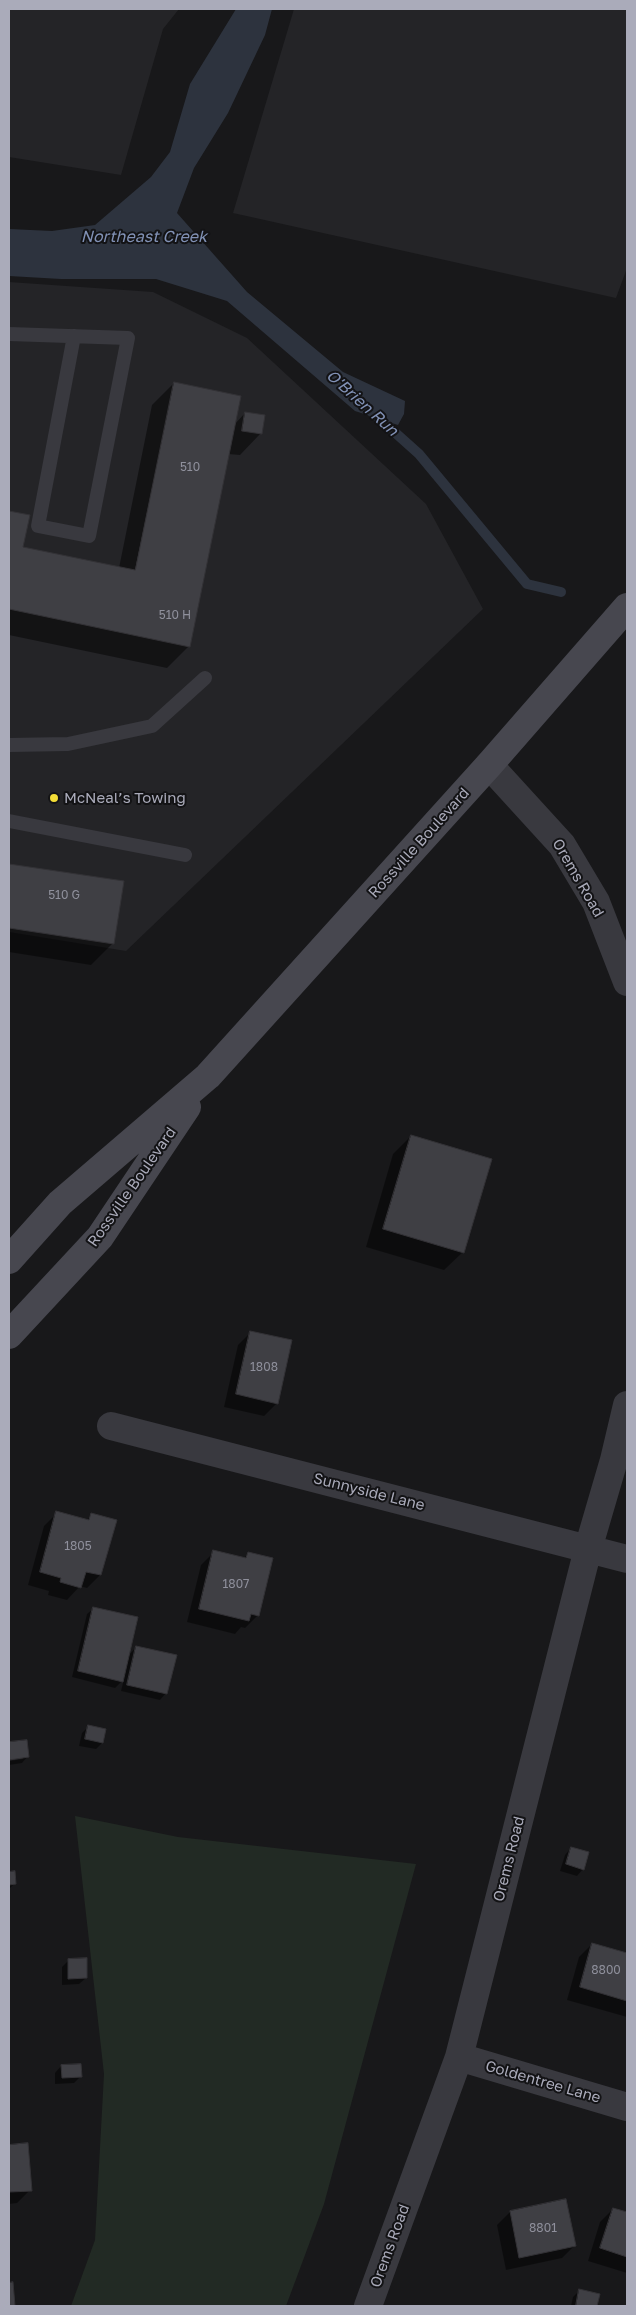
<!DOCTYPE html>
<html>
<head>
<meta charset="utf-8">
<style>
  body { margin:0 }
  #map { position:relative; width:636px; height:2315px; overflow:hidden; background:#18181a; font-family:"Golos Text",sans-serif }
  canvas { display:block }
  .frame { position:absolute; inset:0; border:10px solid #aaabba; pointer-events:none }
</style>
</head>
<body>
<div id="map">
<canvas width="636" height="2315"></canvas>
<div class="frame"></div>
</div>
<script>
const ctx = document.querySelector('canvas').getContext('2d');
ctx.lineJoin = 'round';
function fillPath(path, color) {
  ctx.fillStyle = color;
  ctx.fill(path, 'evenodd');
}
function stroke(path, color, width, dash) {
  ctx.strokeStyle = color;
  ctx.lineWidth = width;
  ctx.lineCap = dash ? 'butt' : 'round';
  ctx.setLineDash(dash || []);
  ctx.stroke(path);
}
function write(font, color, halo, rows, align = 'center') {
  ctx.font = font + ' "Golos Text",sans-serif';
  ctx.lineWidth = 4;
  ctx.setLineDash([]);
  ctx.textBaseline = 'middle';
  ctx.strokeStyle = halo;
  ctx.fillStyle = color;
  for (const [text, x, y, turn = 0] of rows) {
    ctx.save();
    ctx.translate(x, y);
    ctx.rotate((+turn || 0) * Math.PI / 180);
    ctx.textAlign = isNaN(turn) ? turn : align;
    if (halo) ctx.strokeText(text, 0, 0);
    ctx.fillText(text, 0, 0);
    ctx.restore();
  }
}
const built = new Path2D(`
  M 9,9 L 179,9 L 163,29 L 121,175 L 9,157 Z
  M 294,9 L 627,9 L 627,268 L 616,298 L 233,213 Z
  M 9,282 L 153,292 L 247,338 L 426,504 L 483,609 L 126,951 L 9,932 Z`);
const green = new Path2D(`
  M 75,1816 L 178,1837 L 416,1864 L 324,2204 L 286,2306 L 71,2306 L 95,2240 L 104,2074 Z`);
const water = new Path2D(`
  M 236,9 L 272,9 L 265,35 L 228,113 L 194,168 L 177,213 L 247,292 L 343,372 L 405,401 L 404,414 L 398,425 L 355,411 L 227,301 L 156,279 L 61,279 L 9,276 L 9,229 L 52,231 L 95,225 L 151,177 L 170,152 L 190,84 Z`);
const shadow = new Path2D(`
  M 174,383 L 234,425 L 245,413 L 261,433 L 240,455 L 228,454 L 189,646 L 167,668 L 9,635 L 9,512 L 28,516 L 22,548 L 119,568 L 152,405 Z
  M 9,865 L 123,882 L 113,943 L 91,965 L 9,952 Z
  M 411,1136 L 463,1252 L 444,1270 L 366,1247 L 393,1154 Z
  M 251,1332 L 277,1403 L 264,1416 L 224,1407 L 238,1345 Z
  M 57,1513 L 86,1521 L 92,1515 L 115,1521 L 100,1575 L 87,1588 L 80,1586 L 67,1600 L 48,1595 L 49,1591 L 28,1585 L 44,1526 Z
  M 214,1552 L 243,1559 L 248,1554 L 258,1615 L 245,1628 L 241,1627 L 235,1634 L 187,1622 L 201,1565 Z
  M 94,1608 L 128,1656 L 136,1647 L 166,1693 L 160,1700 L 121,1691 L 124,1679 L 115,1688 L 72,1677 L 87,1614 Z
  M 88,1727 L 102,1743 L 96,1749 L 79,1746 L 82,1733 Z
  M 26,1741 L 28,1756 L 22,1763 L 9,1765 L 9,1761 L 23,1759 L 23,1757 L 9,1758 L 9,1743 Z
  M 571,1848 L 583,1869 L 577,1876 L 560,1871 L 565,1855 Z
  M 14,1872 L 15,1883 L 9,1889 L 9,1873 Z
  M 592,1944 L 627,1954 L 627,2017 L 567,2000 L 579,1957 Z
  M 69,1960 L 86,1978 L 79,1984 L 62,1985 L 62,1967 Z
  M 61,2066 L 81,2076 L 74,2083 L 55,2084 L 55,2073 Z
  M 27,2144 L 30,2190 L 17,2203 L 9,2204 L 9,2146 Z
  M 565,2201 L 575,2245 L 562,2258 L 506,2270 L 497,2225 L 510,2212 Z
  M 613,2209 L 627,2214 L 627,2273 L 588,2261 L 600,2222 Z
  M 580,2290 L 598,2295 L 596,2306 L 571,2306 L 573,2297 Z`);
const stream = new Path2D(`
  M 371,411 L 419,454 L 527,584 L 561,592`);
const building = new Path2D(`
  M 174,382 L 241,396 L 190,647 L 9,609 L 9,511 L 30,515 L 23,547 L 135,570 Z
  M 245,412 L 265,415 L 262,434 L 242,431 Z
  M 9,864 L 124,881 L 114,944 L 9,928 Z
  M 411,1135 L 492,1159 L 464,1253 L 383,1229 Z
  M 250,1331 L 292,1340 L 278,1404 L 236,1394 Z
  M 56,1511 L 89,1520 L 91,1513 L 117,1520 L 101,1575 L 86,1572 L 81,1588 L 60,1582 L 61,1578 L 40,1572 Z
  M 213,1550 L 246,1558 L 248,1552 L 273,1558 L 259,1616 L 251,1614 L 249,1621 L 199,1609 Z
  M 93,1607 L 138,1617 L 123,1682 L 78,1671 Z
  M 136,1646 L 177,1655 L 167,1694 L 127,1685 Z
  M 88,1725 L 106,1729 L 103,1743 L 85,1739 Z
  M 27,1740 L 29,1757 L 9,1760 L 9,1742 Z
  M 571,1847 L 589,1852 L 584,1870 L 566,1864 Z
  M 15,1871 L 16,1884 L 9,1885 L 9,1872 Z
  M 592,1943 L 627,1953 L 627,2001 L 580,1987 Z
  M 87,1958 L 87,1978 L 68,1979 L 68,1959 Z
  M 81,2064 L 82,2077 L 62,2078 L 61,2065 Z
  M 28,2143 L 32,2191 L 9,2192 L 9,2145 Z
  M 566,2199 L 576,2246 L 519,2258 L 510,2211 Z
  M 613,2208 L 627,2212 L 627,2257 L 600,2248 Z
  M 13,2282 L 15,2306 L 9,2306 L 9,2283 Z
  M 579,2289 L 600,2294 L 597,2306 L 576,2306 Z`);
const lane = new Path2D(`
  M 9,334 L 128,338 L 89,536 L 38,526 L 74,336
  M 9,745 L 68,744 L 152,726 L 205,678
  M 9,821 L 185,855`);
const street = new Path2D(`
  M 489,765 L 562,845 L 596,902 L 627,982
  M 111,1426 L 627,1559
  M 459,2057 L 627,2107
  M 368,2306 L 459,2057 L 588,1549 L 614,1460 L 627,1405`);
const secondary = new Path2D(`
  M 9,1260 L 60,1203 L 208,1076 L 489,765 L 627,607
  M 9,1335 L 100,1237 L 187,1107`);
const markers = [
  [54,798,5,"#f3dd37"]
];
const numberNames = [
  ["510",190,467],
  ["510 H",175,615],
  ["510 G",64,895],
  ["1808",264,1367],
  ["1805",78,1546],
  ["1807",236,1584],
  ["8800",606,1970],
  ["8801",543,2228]
];
const poiNames = [
  ["McNeal’s Towing",64,798]
];
const streetNames = [
  ["Rossville Boulevard",419,843,-48],
  ["Orems Road",578,878,60],
  ["Rossville Boulevard",132,1187,-55],
  ["Sunnyside Lane",369,1492,14],
  ["Orems Road",509,1859,-76],
  ["Goldentree Lane",543,2082,16],
  ["Orems Road",390,2246,-70]
];
const waterNames = [
  ["Northeast Creek",144,237],
  ["O'Brien Run",362,403,42]
];
fillPath(built, '#242427');
fillPath(green, '#222a24');
fillPath(water, '#2d333e');
fillPath(shadow, '#0007');
stroke(stream, '#2d333e', 10);
fillPath(building, '#3f3f44');
stroke(building, '#333236', 1);
stroke(lane, '#39393f', 14);
stroke(street, '#39393f', 28);
stroke(secondary, '#47474f', 28);
for (const [x, y, r, color] of markers) {
  const dot = new Path2D();
  dot.arc(x, y, r, 0, 2 * Math.PI);
  ctx.fillStyle = color;
  ctx.fill(dot);
  stroke(dot, '#131315', 2);
}
write('12px', '#8f909c', null, numberNames);
write('15px', '#aaabba', '#131315', poiNames, 'left');
write('15px', '#aaabba', '#131315', streetNames);
write('italic 16px', '#8191b5', '#131315', waterNames);
</script>
</body>
</html>
